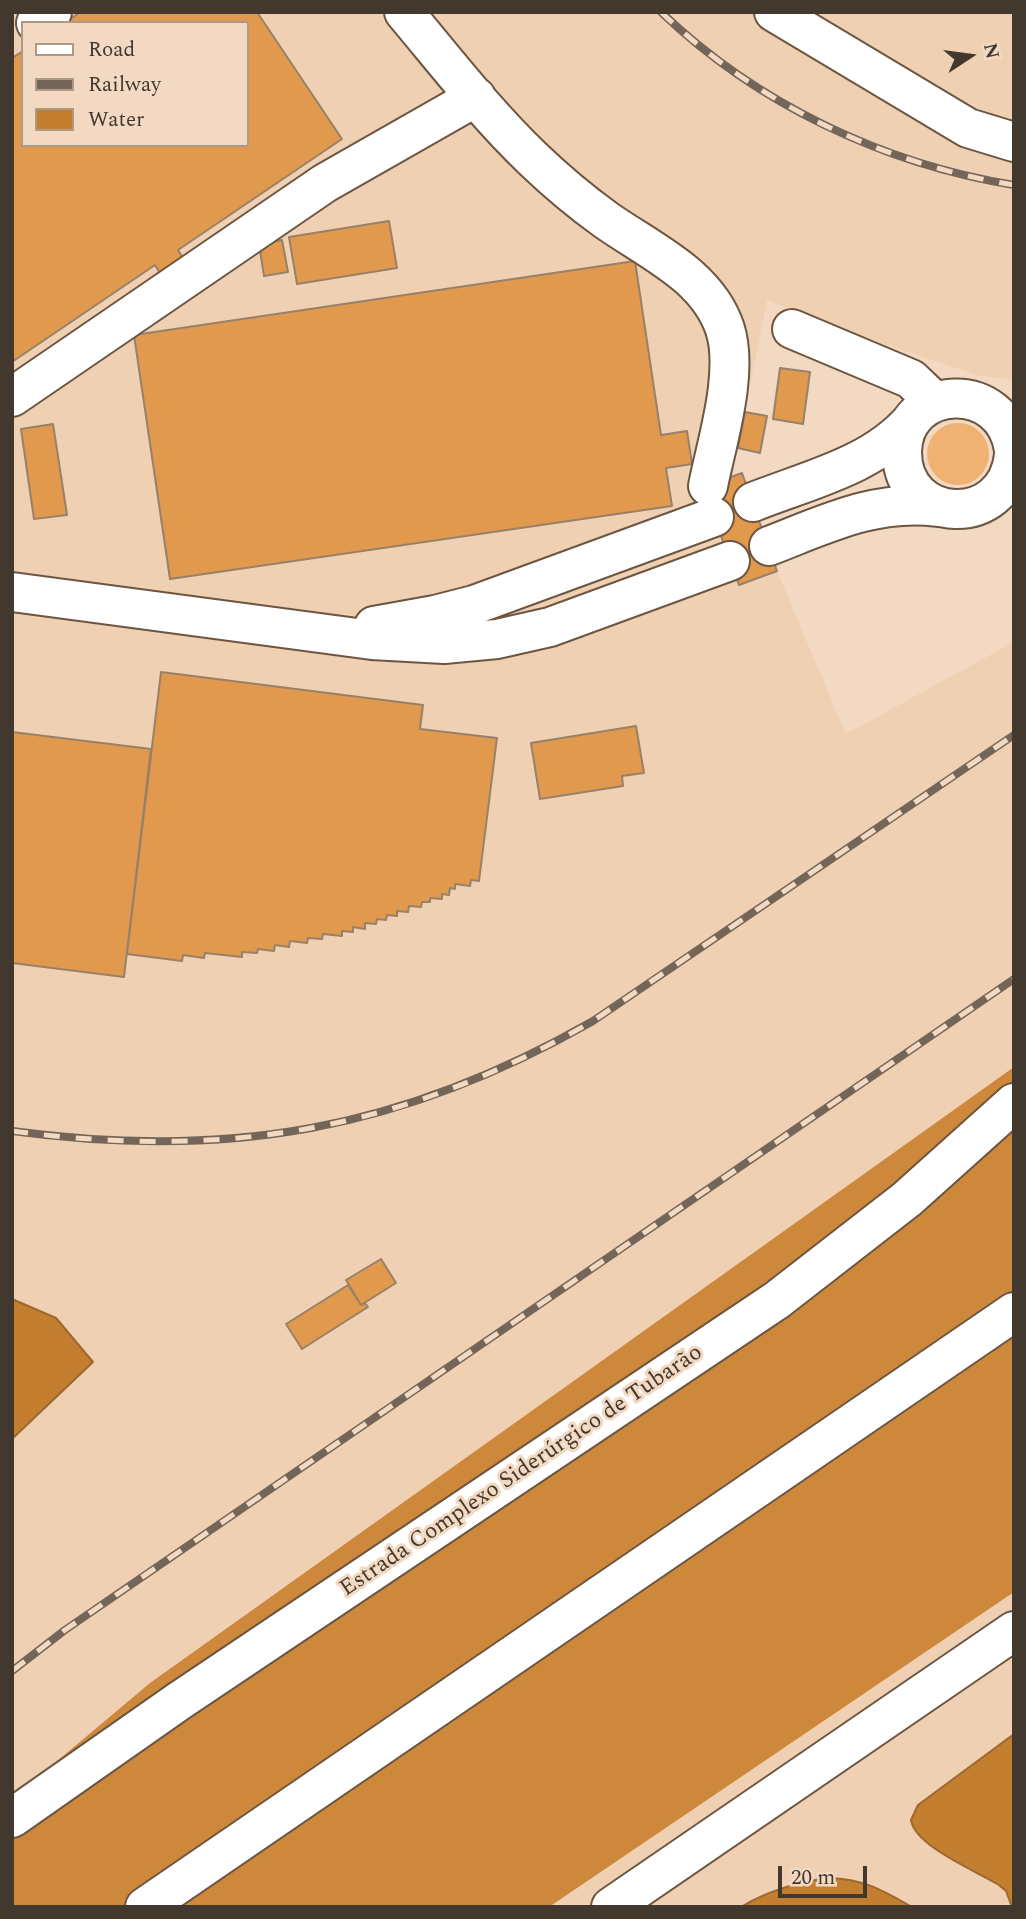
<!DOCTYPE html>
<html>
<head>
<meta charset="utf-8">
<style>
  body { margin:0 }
  #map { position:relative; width:1026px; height:1919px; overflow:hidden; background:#f3d9c1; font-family:Spectral,serif }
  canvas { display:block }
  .frame { position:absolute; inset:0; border:14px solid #42382e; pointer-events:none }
  .legend { position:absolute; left:21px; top:21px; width:228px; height:126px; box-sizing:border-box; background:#f3d9c1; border:2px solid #ac9986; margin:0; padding:9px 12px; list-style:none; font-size:21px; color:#42382e }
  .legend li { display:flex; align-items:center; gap:14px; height:35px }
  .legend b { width:35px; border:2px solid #ac9986 }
  .north { position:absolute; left:935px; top:21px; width:70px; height:70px; -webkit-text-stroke:5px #f3d9c1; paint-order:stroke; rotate:77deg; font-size:19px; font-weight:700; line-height:28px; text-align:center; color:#42382e }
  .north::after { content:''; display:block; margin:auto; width:24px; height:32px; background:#42382e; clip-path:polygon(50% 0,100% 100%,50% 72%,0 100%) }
  .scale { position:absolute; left:778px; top:1866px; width:89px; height:32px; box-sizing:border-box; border:4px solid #42382e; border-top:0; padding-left:9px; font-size:21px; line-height:24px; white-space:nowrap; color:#42382e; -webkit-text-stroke:5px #f3d9c1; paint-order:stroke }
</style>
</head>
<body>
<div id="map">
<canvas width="1026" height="1919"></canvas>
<div class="frame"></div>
<ul class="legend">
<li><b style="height:9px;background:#fff"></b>Road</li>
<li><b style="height:9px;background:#736557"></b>Railway</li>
<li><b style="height:19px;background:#c37e2f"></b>Water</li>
</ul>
<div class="north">N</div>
<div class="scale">20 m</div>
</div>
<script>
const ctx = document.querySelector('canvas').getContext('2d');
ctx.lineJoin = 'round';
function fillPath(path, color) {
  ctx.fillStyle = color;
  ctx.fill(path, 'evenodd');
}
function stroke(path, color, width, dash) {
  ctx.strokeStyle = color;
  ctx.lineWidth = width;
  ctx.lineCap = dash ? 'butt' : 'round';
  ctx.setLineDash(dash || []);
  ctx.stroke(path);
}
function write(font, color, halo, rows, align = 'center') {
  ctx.font = font + ' Spectral,serif';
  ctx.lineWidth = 6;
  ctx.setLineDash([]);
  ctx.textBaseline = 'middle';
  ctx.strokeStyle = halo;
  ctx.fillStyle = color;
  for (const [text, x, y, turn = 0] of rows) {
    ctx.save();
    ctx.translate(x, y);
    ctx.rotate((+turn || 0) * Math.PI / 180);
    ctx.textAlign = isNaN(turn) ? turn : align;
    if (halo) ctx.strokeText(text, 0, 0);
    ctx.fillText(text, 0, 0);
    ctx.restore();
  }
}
const built = new Path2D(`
  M 12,12 L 1014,12 L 1014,380 L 976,375 L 820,322 L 767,300 L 732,476 L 742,473 L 777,571 L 846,734 L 1014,642 L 1014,1734 L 918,1805 L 939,1852 L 999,1885 L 1006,1891 L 1012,1907 L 912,1907 L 879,1889 L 851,1879 L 829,1878 L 785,1886 L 763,1894 L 741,1907 L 12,1907 ZM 23,23 L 247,23 L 247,145 L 23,145 Z`);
const green = new Path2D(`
  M927 454a31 31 0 1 1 62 0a31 31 0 1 1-62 0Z`);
const forest = new Path2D(`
  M 1014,1067 L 1014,1592 L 549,1907 L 12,1907 L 12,1799 L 150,1683 Z`);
const water = new Path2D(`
  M 12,1299 L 56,1318 L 93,1362 L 12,1439 Z
  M 1014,1734 L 1014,1907 L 1012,1907 L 1006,1891 L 999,1885 C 976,1871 915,1846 911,1820 L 918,1805 Z
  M 829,1878 C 864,1879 882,1890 912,1907 L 741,1907 C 769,1890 797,1882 829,1878 Z`);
const building = new Path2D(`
  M 80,12 L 257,12 L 342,139 L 178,250 L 187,264 L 164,280 L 155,265 L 12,362 L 12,58 L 23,51 L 23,145 L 247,145 L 247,23 L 65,23 Z
  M 389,221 L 397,268 L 297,284 L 289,237 Z
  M 282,240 L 288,272 L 264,276 L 259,244 Z
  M 635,261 L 661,435 L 687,431 L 692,464 L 666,468 L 672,506 L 170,579 L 134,335 Z
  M 780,368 L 810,372 L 803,424 L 773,419 Z
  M 745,412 L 767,416 L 760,453 L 738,448 Z
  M 53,424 L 67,515 L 34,519 L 21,429 Z
  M 742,473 L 777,571 L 739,585 L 703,487 Z
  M 161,672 L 423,705 L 420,729 L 497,738 L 479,881 L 471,880 L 470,886 L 455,884 L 455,889 L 450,888 L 449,895 L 442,894 L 442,899 L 430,898 L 430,902 L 422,902 L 421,907 L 409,906 L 408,912 L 397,911 L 397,916 L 387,915 L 386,920 L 377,919 L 376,924 L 365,923 L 365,929 L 353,927 L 353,932 L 342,931 L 342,936 L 323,934 L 322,939 L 308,938 L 307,943 L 290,941 L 289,947 L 275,945 L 274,951 L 258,949 L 257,953 L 242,952 L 242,957 L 205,953 L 204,958 L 183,955 L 182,961 L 127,954 Z
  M 636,726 L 644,773 L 622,776 L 623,786 L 540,799 L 531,743 Z
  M 12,732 L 151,749 L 124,977 L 12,963 Z
  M 381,1259 L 396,1283 L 361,1305 L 346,1280 Z
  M 348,1285 L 361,1305 L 365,1303 L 368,1307 L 302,1349 L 286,1324 Z`);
const minor = new Path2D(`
  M 404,12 C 446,62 486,114 533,159 C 556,181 581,202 606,220 C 650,251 707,275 725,329 C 739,373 717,441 708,486
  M 774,12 L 968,128 L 1014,142
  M 36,23 L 52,12
  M 792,329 L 911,379 L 935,402
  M 12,397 L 325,183 L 476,97
  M 1014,450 C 1004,379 903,383 902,452 C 902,525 1006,530 1014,455
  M 753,502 C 808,480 873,466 913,419
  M 769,546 C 826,524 875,499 938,507
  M 12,592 L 372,640 L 444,644 L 497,639 L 550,627 L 730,561
  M 374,626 L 435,615 L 474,605 L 714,517
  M 12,1818 L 179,1701 L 777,1300 L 907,1199 L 1014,1103
  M 145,1907 L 1014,1312
  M 611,1907 L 1014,1631`);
const rail = new Path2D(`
  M 661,12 C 757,104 884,164 1014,185
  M 12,1131 C 229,1160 402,1130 593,1021 L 1014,735
  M 12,1671 L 65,1630 L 1014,979`);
const streetNames = [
  ["Estrada Complexo Siderúrgico de Tubarão",522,1472,-34]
];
fillPath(built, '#f0d0b2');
fillPath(green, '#f0b273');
fillPath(forest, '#ce883b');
fillPath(water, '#c37e2f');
stroke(water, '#9c692f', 2);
fillPath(building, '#e0994d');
stroke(building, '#98816a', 2);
stroke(minor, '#6c5641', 42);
stroke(minor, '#fff', 38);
stroke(rail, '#736557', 8);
stroke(rail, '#f3d9c1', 5, [16]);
write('23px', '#42382e', '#f3d9c1', streetNames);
</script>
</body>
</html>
